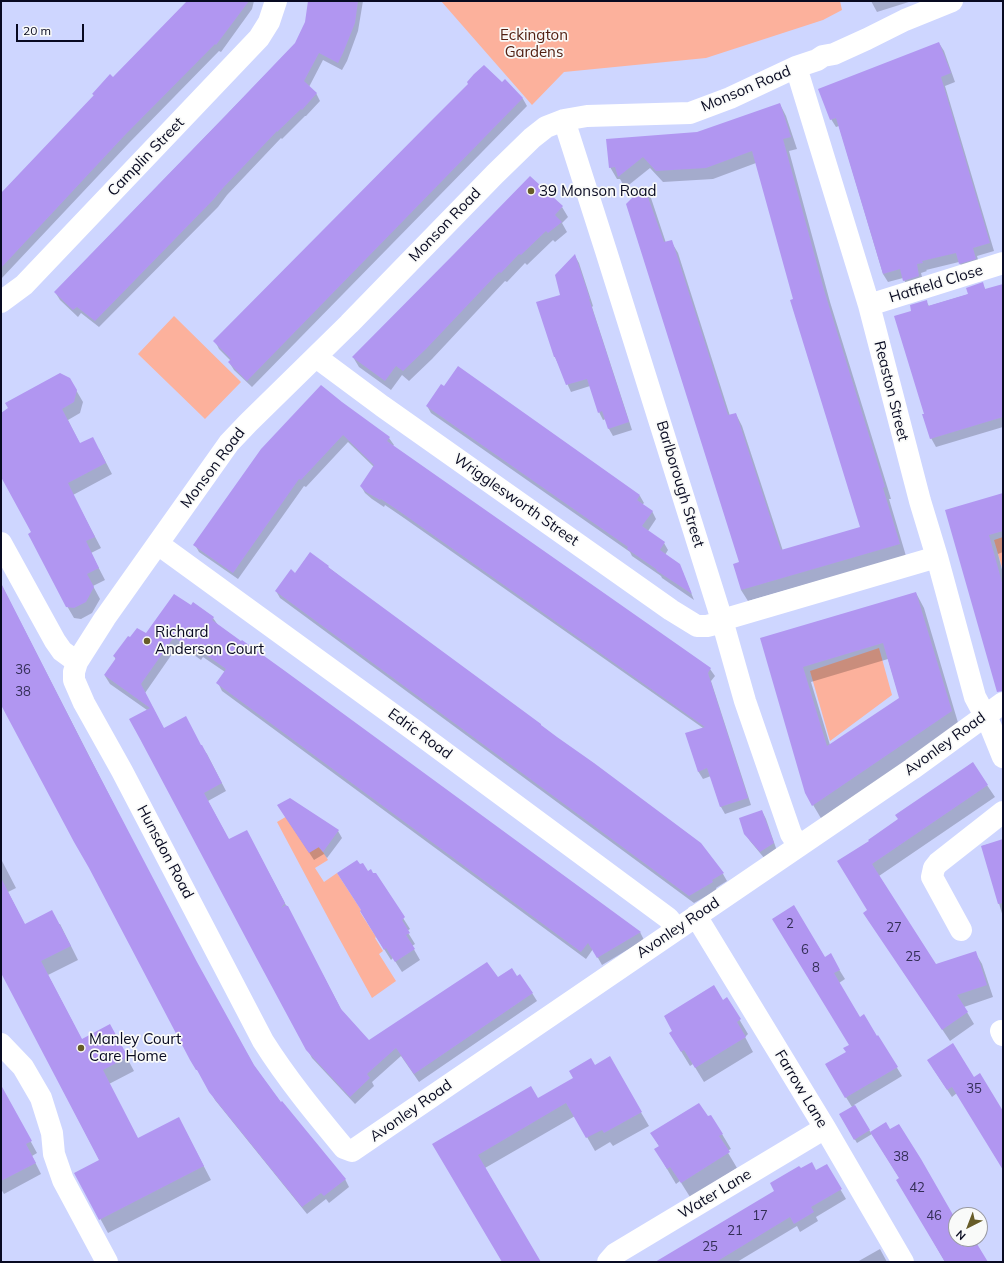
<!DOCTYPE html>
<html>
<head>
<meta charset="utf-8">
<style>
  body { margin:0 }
  #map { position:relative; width:1004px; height:1263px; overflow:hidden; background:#ced6ff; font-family:Mulish,sans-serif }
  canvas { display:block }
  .frame { position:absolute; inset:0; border:2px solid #080a21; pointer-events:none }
  .north { position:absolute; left:948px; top:1207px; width:40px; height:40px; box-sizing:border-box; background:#f9faf9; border:1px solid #999aa3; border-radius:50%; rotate:222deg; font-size:11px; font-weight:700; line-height:16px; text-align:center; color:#080a21 }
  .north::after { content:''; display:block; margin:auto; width:14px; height:18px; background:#675c28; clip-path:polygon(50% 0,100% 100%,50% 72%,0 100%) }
  .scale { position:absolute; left:16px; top:24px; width:68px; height:18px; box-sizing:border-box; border:2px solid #080a21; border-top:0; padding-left:5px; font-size:12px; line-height:14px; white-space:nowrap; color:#080a21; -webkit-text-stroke:3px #f9faf9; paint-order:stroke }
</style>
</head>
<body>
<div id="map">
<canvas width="1004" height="1263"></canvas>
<div class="frame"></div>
<div class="north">N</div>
<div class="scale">20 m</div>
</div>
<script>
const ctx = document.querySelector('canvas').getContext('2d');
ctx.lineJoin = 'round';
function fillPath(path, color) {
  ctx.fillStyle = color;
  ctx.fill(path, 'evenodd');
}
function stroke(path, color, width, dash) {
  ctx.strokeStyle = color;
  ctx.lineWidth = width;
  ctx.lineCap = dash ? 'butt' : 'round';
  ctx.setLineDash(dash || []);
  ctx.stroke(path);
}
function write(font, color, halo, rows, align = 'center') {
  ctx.font = font + ' Mulish,sans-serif';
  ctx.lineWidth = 3.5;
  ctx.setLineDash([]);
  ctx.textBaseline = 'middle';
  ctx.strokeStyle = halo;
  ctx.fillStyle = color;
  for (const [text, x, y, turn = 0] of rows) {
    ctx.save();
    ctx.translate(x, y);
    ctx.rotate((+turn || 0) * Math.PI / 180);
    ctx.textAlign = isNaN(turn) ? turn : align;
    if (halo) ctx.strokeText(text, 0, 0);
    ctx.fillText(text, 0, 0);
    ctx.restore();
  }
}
const green = new Path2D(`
  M 441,1 L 840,1 L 842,10 L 823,20 L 706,58 L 564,72 L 532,105 Z
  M 174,316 L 241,382 L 205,419 L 138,354 Z
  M 1003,537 L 1003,571 L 994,540 Z
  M 879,648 L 892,695 L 830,741 L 810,671 Z
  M 289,815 L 323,852 L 328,860 L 315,868 L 324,882 L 337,873 L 361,910 L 360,912 L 376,937 L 375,938 L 383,951 L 379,954 L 396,981 L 372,998 L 334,929 L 277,822 Z`);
const shadow = new Path2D(`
  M 197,1 L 254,1 L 252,9 L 221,52 L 219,51 L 129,143 L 1,279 L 1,194 L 94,96 L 93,94 L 113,78 Z
  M 310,1 L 363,1 L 358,31 L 347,61 L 342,70 L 323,60 L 309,87 L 316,93 L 320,101 L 306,116 L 305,116 L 282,139 L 281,138 L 227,195 L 218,207 L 99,327 L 81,313 L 78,317 L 60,300 L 55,292 L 296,43 L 306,22 Z
  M 871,1 L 912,1 L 877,12 Z
  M 939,43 L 944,51 L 955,82 L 945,86 L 994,251 L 977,256 L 980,267 L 965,272 L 959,262 L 926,270 L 927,271 L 921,273 L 924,285 L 909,289 L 903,278 L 888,282 L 883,274 L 839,126 L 836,127 L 831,119 Z
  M 505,81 L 523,99 L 527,106 L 252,387 L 234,370 L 229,362 L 231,361 L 219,349 L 215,341 Z
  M 780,104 L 786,116 L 797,149 L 789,151 L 830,302 L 891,499 L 889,499 L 906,556 L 748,601 L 741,590 L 741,563 L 644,187 L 651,198 L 666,243 L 671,241 L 678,253 L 730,416 L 736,414 L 742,426 L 783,551 L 862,528 L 795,300 L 756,163 L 713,179 L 663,182 L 650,168 L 625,188 L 620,179 L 617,179 L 610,167 L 698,133 Z
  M 562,207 L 568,217 L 562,223 L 567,232 L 555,242 L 553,240 L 527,265 L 525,263 L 507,282 L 505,281 L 432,359 L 409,381 L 402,375 L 391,390 L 359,367 L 353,357 Z
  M 575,256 L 579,263 L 593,306 L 592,307 L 632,430 L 613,436 L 609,429 L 606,419 L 603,420 L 599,412 L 590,386 L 571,392 L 555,357 L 562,295 Z
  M 982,284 L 986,290 L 1003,288 L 1003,427 L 936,447 L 931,438 L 925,415 L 912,311 L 926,301 L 929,306 L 969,294 Z
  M 69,378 L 83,402 L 80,413 L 68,420 L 80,444 L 99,449 L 112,474 L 73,495 L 101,548 L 91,553 L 105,580 L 93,586 L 100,599 L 92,613 L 81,619 L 74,618 L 67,606 L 32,532 L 1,475 L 1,414 Z
  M 341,403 L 389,438 L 394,445 L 393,446 L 710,669 L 715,676 L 711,681 L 751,805 L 725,814 L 721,807 L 711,776 L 703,779 L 698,771 L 703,728 L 404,518 L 385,505 L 384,507 L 372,499 L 365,493 L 361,486 L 374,467 L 348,442 L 306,487 L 304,486 L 238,579 L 199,552 L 195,545 Z
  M 427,406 L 640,496 L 644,503 L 642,505 L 652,511 L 656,519 L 648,531 L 664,543 L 668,550 L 665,555 L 683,573 L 694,600 L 662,578 L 661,576 L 632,556 L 630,552 L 431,413 Z
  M 1003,494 L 1003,552 L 998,554 L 1003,573 L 1003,686 L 946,511 Z
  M 310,553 L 723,874 L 727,881 L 716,888 L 717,890 L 694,903 L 280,598 L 276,591 L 295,574 Z
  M 1,584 L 147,869 L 201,971 L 254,1066 L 281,1103 L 345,1179 L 349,1187 L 329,1203 L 326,1199 L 307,1214 L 215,1100 L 202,1076 L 195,1067 L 90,868 L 1,703 Z
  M 916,593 L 924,608 L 959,726 L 822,820 L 806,793 L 761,639 ZM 888,659 L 900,699 L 830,745 L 811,682 Z
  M 193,604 L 213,618 L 218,625 L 640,932 L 644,940 L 602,965 L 593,949 L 586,959 L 222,691 L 218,683 L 225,672 L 203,657 L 201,660 L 179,644 L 145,693 L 164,729 L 201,746 L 207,754 L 226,791 L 208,801 L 229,840 L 251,839 L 342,1011 L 369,1041 L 498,979 L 517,977 L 532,993 L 537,1001 L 419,1082 L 401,1056 L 372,1082 L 374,1086 L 355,1104 L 312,1058 L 307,1049 L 147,710 L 110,684 L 105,676 L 116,660 L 114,656 L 130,639 L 146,635 L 191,607 Z
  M 972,763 L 995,797 L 879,876 L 936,966 L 975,952 L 982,964 L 993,997 L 964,1007 L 974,1024 L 950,1041 L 872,925 L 868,911 L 870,841 Z
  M 762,811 L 766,819 L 777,851 L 765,859 L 750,841 L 745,833 Z
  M 283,813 L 338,831 L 342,838 L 327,858 L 324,854 L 314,860 Z
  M 1003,840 L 1003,917 L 982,846 Z
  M 1,859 L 16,888 L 8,892 L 25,925 L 60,924 L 78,960 L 48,975 L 82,1040 L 117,1039 L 134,1071 L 109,1084 L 138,1139 L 186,1132 L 211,1180 L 108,1233 L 76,1174 L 100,1161 L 1,971 Z
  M 368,873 L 375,874 L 410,929 L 407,931 L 415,944 L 412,946 L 420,960 L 402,972 L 393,958 L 391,960 L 367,922 Z
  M 794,907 L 825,958 L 830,955 L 845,979 L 839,983 L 860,1018 L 863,1016 L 877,1038 L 878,1037 L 902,1076 L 854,1105 L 871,1133 L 886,1124 L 890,1131 L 899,1125 L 919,1158 L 956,1222 L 956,1239 L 973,1239 L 987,1262 L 945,1262 L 898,1180 L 900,1179 L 872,1134 L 857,1143 L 840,1115 L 852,1107 L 826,1065 L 847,1052 L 845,1048 L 850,1045 L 773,919 Z
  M 727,999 L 748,1034 L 745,1037 L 753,1052 L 704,1082 L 693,1064 L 690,1066 L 679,1048 L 723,1001 Z
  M 609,1058 L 649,1126 L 613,1146 L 610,1142 L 595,1151 L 575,1116 L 485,1168 L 540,1262 L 503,1262 L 434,1144 L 538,1099 Z
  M 932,1067 L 974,1078 L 1003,1113 L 1003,1169 L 957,1093 L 952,1097 Z
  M 1,1087 L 37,1153 L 32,1156 L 41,1174 L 4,1194 L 1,1189 Z
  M 708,1118 L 722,1134 L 731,1149 L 727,1151 L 737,1168 L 690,1197 L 680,1181 L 676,1184 L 664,1164 L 659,1146 L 652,1134 Z
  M 826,1165 L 846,1199 L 816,1217 L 818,1221 L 800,1232 L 797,1226 L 737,1262 L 657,1262 L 776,1191 L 801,1170 L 816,1171 Z
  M 880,1249 L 887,1262 L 857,1262 Z`);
const building = new Path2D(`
  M 187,1 L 249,1 L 216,45 L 215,44 L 125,135 L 1,268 L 1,193 L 94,95 L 92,94 L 110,74 L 113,77 Z
  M 308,1 L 358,1 L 355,23 L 343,53 L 338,63 L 319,53 L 304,81 L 317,93 L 302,110 L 301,109 L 277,132 L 277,131 L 223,188 L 214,199 L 95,321 L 77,307 L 73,310 L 54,292 L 227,114 L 295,43 L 305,22 Z
  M 939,42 L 951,73 L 941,77 L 990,243 L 973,248 L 976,259 L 959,264 L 956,253 L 922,261 L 923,263 L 917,264 L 919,276 L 903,281 L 900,269 L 883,274 L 836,118 L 830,120 L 818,89 Z
  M 484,65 L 502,82 L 505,79 L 523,98 L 247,381 L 228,362 L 231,359 L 213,341 L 430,122 L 468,84 L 467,82 L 474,74 Z
  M 780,103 L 791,137 L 783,139 L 824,290 L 885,487 L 883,488 L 900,544 L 741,590 L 733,564 L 739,562 L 626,204 L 644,186 L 664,242 L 672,240 L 728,415 L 736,413 L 781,550 L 860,527 L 790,300 L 793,299 L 752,151 L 706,168 L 656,171 L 643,157 L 618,177 L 615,167 L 609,168 L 606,139 L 697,132 Z
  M 530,176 L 563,206 L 555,215 L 562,222 L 548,233 L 546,231 L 521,255 L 519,254 L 501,273 L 499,272 L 426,349 L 403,371 L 396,366 L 385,381 L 352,357 L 454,254 Z
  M 575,254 L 590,299 L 589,299 L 629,422 L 608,429 L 602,411 L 598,413 L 587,379 L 566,385 L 555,357 L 554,357 L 536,302 L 560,295 L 555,275 Z
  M 983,282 L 985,289 L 1003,284 L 1003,417 L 930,439 L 922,414 L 924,414 L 894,316 L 911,311 L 910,305 L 927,300 L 928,306 L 968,294 L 966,288 Z
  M 458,366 L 640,495 L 637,500 L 653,511 L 642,526 L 665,542 L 660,550 L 680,564 L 692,594 L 657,571 L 656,569 L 627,549 L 628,547 L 426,406 L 441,384 L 444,386 Z
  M 60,373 L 70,378 L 77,390 L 74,402 L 62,409 L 80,443 L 93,437 L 106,463 L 68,483 L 95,537 L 86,541 L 99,568 L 87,574 L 94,587 L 86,602 L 74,608 L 66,607 L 28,534 L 31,532 L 1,477 L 1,413 L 8,408 L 5,403 Z
  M 321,385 L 342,402 L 390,437 L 387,441 L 711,668 L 708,673 L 748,798 L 720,807 L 707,768 L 698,772 L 685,733 L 705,727 L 399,511 L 381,499 L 380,500 L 366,492 L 360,486 L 374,465 L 343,435 L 301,480 L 299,479 L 233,573 L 193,545 L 261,449 Z
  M 1003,493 L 1003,531 L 989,535 L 1003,586 L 1003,691 L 997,692 L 945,510 Z
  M 310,552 L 329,566 L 328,567 L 541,724 L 541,725 L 557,737 L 594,763 L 701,843 L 724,873 L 712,880 L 713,882 L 689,896 L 275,591 L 291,569 L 295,573 Z
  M 1,583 L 89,756 L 197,962 L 254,1065 L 281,1102 L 282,1101 L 346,1179 L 324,1196 L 321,1193 L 302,1207 L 209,1092 L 197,1070 L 196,1070 L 190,1060 L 89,868 L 74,842 L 1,705 Z
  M 916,592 L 952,711 L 812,806 L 805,793 L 760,638 ZM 883,643 L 899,698 L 827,746 L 803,667 Z
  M 174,594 L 191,605 L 193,602 L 214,617 L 212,620 L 241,641 L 242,640 L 285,671 L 641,932 L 597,958 L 588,943 L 581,952 L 216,683 L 226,669 L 198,649 L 196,652 L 174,637 L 141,684 L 164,728 L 186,716 L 201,745 L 202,745 L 222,783 L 204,793 L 229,839 L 247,830 L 285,903 L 281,908 L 286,905 L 287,906 L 288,906 L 341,1009 L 369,1040 L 487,962 L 498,977 L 512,968 L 517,976 L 520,974 L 533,993 L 414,1074 L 396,1048 L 367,1074 L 370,1078 L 350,1097 L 306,1050 L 257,959 L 140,739 L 129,719 L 150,708 L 104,675 L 116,658 L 113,656 L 128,636 L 130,637 L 137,628 L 146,633 Z
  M 973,762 L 988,785 L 872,864 L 936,964 L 976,951 L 987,985 L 957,995 L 968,1012 L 942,1030 L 863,913 L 867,910 L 837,861 L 869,841 L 868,840 L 898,819 L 895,815 Z
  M 290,798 L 339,830 L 323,852 L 319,847 L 309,853 L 277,805 Z
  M 762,810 L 774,843 L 760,852 L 744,834 L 739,818 Z
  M 1003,839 L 1003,903 L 998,904 L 981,846 Z
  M 357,860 L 360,864 L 363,863 L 368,871 L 371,869 L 373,873 L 376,873 L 405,917 L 402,920 L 410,933 L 406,935 L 415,949 L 395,962 L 386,948 L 384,950 L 360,911 L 361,910 L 337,873 Z
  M 1,878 L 25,924 L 52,910 L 71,946 L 41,961 L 82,1039 L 110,1024 L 128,1057 L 103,1070 L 138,1138 L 179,1117 L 204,1166 L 99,1220 L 74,1173 L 99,1160 L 1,973 Z
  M 794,905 L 825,957 L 831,953 L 840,970 L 834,973 L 860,1017 L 864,1014 L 877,1036 L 878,1035 L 898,1067 L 845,1098 L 825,1064 L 846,1052 L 843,1048 L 849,1045 L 772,919 Z
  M 714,985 L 723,1000 L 727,997 L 741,1019 L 737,1022 L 746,1037 L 695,1068 L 684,1050 L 681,1052 L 669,1033 L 672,1031 L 664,1016 Z
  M 953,1043 L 974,1077 L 980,1073 L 1003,1111 L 1003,1170 L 952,1087 L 947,1090 L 927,1060 Z
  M 610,1056 L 642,1112 L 604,1133 L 602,1130 L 586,1138 L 566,1103 L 478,1155 L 541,1262 L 502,1262 L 432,1144 L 531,1086 L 538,1098 L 573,1078 L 569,1071 L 591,1058 L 595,1065 Z
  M 1,1085 L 32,1141 L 26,1144 L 36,1163 L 1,1181 Z
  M 699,1103 L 708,1116 L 711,1115 L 723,1134 L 719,1136 L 730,1152 L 681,1183 L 670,1167 L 667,1169 L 654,1149 L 659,1146 L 650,1133 Z
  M 855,1105 L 870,1130 L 854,1140 L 839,1114 Z
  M 886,1122 L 890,1129 L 899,1124 L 921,1159 L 956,1220 L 956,1239 L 974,1239 L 988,1262 L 945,1262 L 896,1180 L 899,1178 L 870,1132 Z
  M 812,1162 L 816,1170 L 827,1164 L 842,1189 L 811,1207 L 814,1212 L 794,1224 L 790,1217 L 716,1262 L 655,1262 L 774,1191 L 770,1183 L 799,1166 L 801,1168 Z`);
const minor = new Path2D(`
  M 952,1 L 905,20 L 867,39 L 834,54 L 823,56 L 817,60 L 796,67 L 730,98 L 690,113 L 587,116 L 564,120 L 546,127 L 532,138 L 495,174 L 349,324 L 248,423 L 229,443 L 105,618 L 77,662 L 74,672 L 74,680 L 84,703 L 122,771 L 263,1041 C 287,1079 315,1113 344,1148 L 352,1151 L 912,769 L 1003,703
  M 796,67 L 869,305 L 920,501 L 937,557 L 975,697 L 990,725 L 1003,757
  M 564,120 L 606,251 L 722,620 L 745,701 L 791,834 L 799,846
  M 1,302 L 24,285 L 259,38 L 269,22 L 276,1
  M 869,305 L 1003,263
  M 316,357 L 382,406 L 671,610 L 697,626 L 707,626 L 723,622
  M 1,543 L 55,641 L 62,651 L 77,662
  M 158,544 L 414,730 L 668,918 L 677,929
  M 722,620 L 937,557
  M 696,916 L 825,1128 L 903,1262
  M 961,930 L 932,877 L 934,868 L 938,863 L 1003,812
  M 1001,1031 L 1003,1035
  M 1,1044 L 23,1067 L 41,1098 L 52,1133 L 54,1154 L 63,1180 L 107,1262
  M 608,1262 L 615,1254 L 825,1128`);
const markers = [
  [531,191,4,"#675c28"],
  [147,641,4,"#675c28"],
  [81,1048,4,"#675c28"]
];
const numberNames = [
  ["36",23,670],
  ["38",23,692],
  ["2",790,924],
  ["27",894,928],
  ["6",805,950],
  ["25",913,957],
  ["8",816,968],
  ["35",974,1089],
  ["38",901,1157],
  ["42",917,1188],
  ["17",760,1216],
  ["46",934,1216],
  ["21",735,1231],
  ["25",710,1247]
];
const parkNames = [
  ["Eckington",534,35],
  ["Gardens",534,52]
];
const streetNames = [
  ["Monson Road",746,89,-23],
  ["Camplin Street",146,157,-46],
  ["Monson Road",445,225,-46],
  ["Hatfield Close",936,284,-17],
  ["Reaston Street",891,391,76],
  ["Monson Road",213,468,-53],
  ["Barlborough Street",680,484,73],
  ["Wrigglesworth Street",516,500,35],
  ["Edric Road",420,734,36],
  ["Avonley Road",945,744,-36],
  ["Hunsdon Road",165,852,62],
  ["Avonley Road",678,928,-34],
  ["Farrow Lane",801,1089,59],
  ["Avonley Road",411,1111,-35],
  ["Water Lane",715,1194,-31]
];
const poiNames = [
  ["39 Monson Road",539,191],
  ["Richard",155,632],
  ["Anderson Court",155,649],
  ["Manley Court",89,1039],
  ["Care Home",89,1056]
];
fillPath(green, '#fcb19c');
fillPath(shadow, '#0003');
fillPath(building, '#b196f1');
stroke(minor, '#fff', 22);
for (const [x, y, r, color] of markers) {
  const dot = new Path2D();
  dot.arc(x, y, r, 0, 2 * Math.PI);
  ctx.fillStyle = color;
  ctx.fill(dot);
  stroke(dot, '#f9faf9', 1.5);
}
write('13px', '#322d55', null, numberNames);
write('15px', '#522012', '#f9faf9', parkNames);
write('15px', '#080a21', '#f9faf9', streetNames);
write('15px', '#080a21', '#f9faf9', poiNames, 'left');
</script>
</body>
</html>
